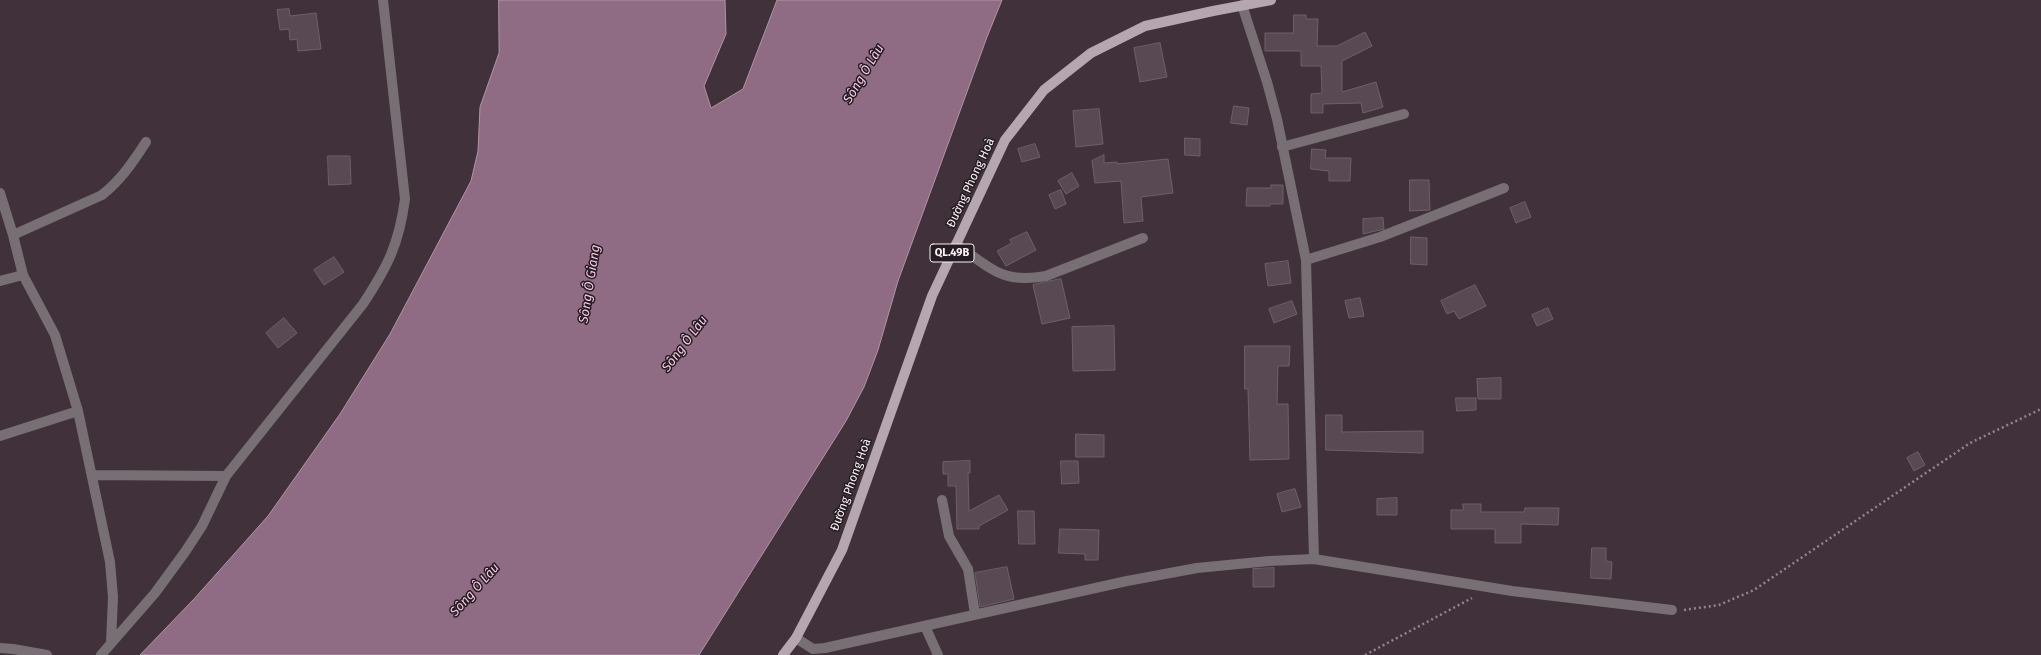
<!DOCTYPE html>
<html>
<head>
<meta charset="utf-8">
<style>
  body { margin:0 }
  canvas { display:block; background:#40313b }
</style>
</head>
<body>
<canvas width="2041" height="655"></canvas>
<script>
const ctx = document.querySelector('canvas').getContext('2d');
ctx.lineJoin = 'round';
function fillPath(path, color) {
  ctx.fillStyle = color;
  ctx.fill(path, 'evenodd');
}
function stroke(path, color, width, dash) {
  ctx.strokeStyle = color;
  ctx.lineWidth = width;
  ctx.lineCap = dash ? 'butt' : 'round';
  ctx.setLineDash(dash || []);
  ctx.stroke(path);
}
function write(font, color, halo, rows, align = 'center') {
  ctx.font = font + ' "Fira Sans",sans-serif';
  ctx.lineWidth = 3;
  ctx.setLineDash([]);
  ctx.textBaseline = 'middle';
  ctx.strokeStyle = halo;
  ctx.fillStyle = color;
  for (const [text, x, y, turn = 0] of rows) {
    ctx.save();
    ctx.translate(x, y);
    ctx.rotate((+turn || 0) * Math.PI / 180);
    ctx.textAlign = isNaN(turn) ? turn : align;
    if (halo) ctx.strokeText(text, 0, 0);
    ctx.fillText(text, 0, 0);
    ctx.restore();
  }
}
const water = new Path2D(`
  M 499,0 L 725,0 L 726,34 L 704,86 L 711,108 L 743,89 L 777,0 L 1002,0 L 987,37 L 898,281 L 878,350 L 864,387 L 846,421 L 699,655 L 140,655 L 194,599 L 268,516 L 340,414 L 390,334 L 471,181 L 478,151 L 480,107 L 499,53 Z`);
const building = new Path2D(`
  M 289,9 L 290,16 L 316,13 L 321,49 L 298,51 L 297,39 L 290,40 L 289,29 L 280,30 L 277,10 Z
  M 1294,15 L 1306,15 L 1306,19 L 1318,19 L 1317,46 L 1337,46 L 1365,32 L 1372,46 L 1342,61 L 1342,92 L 1376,82 L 1383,107 L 1363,113 L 1361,103 L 1323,104 L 1323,113 L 1311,113 L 1311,94 L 1322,93 L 1321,66 L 1301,66 L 1301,51 L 1265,51 L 1265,33 L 1293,33 Z
  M 1160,43 L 1167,77 L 1140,82 L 1134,48 Z
  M 1234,106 L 1249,108 L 1247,125 L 1231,123 Z
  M 1099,109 L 1103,144 L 1076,147 L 1073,111 Z
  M 1185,138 L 1200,139 L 1200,156 L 1185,155 Z
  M 1035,144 L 1040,157 L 1022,162 L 1018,149 Z
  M 1312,149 L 1326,150 L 1325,158 L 1351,158 L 1350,181 L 1329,181 L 1329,171 L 1311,169 Z
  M 1104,155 L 1104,163 L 1117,162 L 1117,164 L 1168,159 L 1173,193 L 1141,197 L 1143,221 L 1124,223 L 1121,181 L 1095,183 L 1092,161 Z
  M 328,156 L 350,156 L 351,184 L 329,185 Z
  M 1072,173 L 1079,186 L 1066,194 L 1058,181 Z
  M 1410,180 L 1429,180 L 1430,210 L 1410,211 Z
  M 1271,185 L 1283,185 L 1283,204 L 1270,204 L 1270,206 L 1246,206 L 1247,188 L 1271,188 Z
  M 1061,190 L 1066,204 L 1055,209 L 1049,195 Z
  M 1525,202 L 1531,217 L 1516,223 L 1510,208 Z
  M 1383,218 L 1384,229 L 1363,234 L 1363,219 Z
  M 1027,232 L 1036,250 L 1006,266 L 997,251 L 1012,243 L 1010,240 Z
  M 1411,237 L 1427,238 L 1427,265 L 1411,264 Z
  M 334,257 L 344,272 L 324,285 L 314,270 Z
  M 1288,261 L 1291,283 L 1268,286 L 1265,264 Z
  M 1061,279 L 1070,318 L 1042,324 L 1033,285 Z
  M 1475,285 L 1486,306 L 1459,319 L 1454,311 L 1447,314 L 1441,301 Z
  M 1360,298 L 1364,316 L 1349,318 L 1345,301 Z
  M 1292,301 L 1297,314 L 1274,323 L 1269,309 Z
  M 1548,308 L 1553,319 L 1537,326 L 1532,315 Z
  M 284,318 L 297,333 L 278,348 L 266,333 Z
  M 1114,326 L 1115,370 L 1073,371 L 1072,327 Z
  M 1245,346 L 1290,346 L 1289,366 L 1278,366 L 1277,404 L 1288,404 L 1289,459 L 1250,460 L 1248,389 L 1245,389 Z
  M 1501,378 L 1501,399 L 1478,399 L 1477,379 Z
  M 1456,398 L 1476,398 L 1476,410 L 1457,411 Z
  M 1326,415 L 1342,415 L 1342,432 L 1423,431 L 1423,453 L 1326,450 Z
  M 1076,434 L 1104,435 L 1104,457 L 1076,457 Z
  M 1918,452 L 1925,465 L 1914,471 L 1907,458 Z
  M 970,461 L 970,473 L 968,473 L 969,511 L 999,495 L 1008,510 L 979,526 L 979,529 L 957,529 L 956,486 L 948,486 L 948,474 L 943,474 L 943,462 Z
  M 1061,461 L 1078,461 L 1079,483 L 1062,484 Z
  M 1295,489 L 1301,507 L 1282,512 L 1277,494 Z
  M 1397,498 L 1397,515 L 1377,515 L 1377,499 Z
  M 1463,504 L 1481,504 L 1481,512 L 1524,512 L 1525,508 L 1559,508 L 1558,525 L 1521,524 L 1521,543 L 1495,543 L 1495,529 L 1451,529 L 1451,510 L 1463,510 Z
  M 1018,511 L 1034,511 L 1035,544 L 1019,544 Z
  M 1060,529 L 1099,530 L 1098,560 L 1085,560 L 1085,554 L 1059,553 Z
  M 1592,548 L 1606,548 L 1606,561 L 1612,562 L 1611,579 L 1591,578 Z
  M 1007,567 L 1014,599 L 980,607 L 975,573 Z
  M 1274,568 L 1274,587 L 1253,587 L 1253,569 Z`);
const path = new Path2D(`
  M 1684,610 L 1719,605 L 1754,590 L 1970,443 L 2041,409
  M 1365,655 L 1472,598`);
const minor = new Path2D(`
  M 1242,5 L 1267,82 L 1277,119 L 1306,260 L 1314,559
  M 1282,147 L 1404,114
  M 0,193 L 13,235 L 23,275 L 55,335 L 78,411 L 110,562 L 113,597 L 111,643
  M 13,235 L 102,195 C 121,180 133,162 146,142
  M 956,244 C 991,268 1001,284 1046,276 L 1143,238
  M 1306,260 L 1380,237 L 1504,188
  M 0,281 L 23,275
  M 0,436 L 78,411
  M 93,475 L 226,476
  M 942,500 L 949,536 L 968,569 L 975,614
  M 925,626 L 938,655
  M 796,638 L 813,649 L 825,648 L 1127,581 L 1197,568 L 1269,561 L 1314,559 L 1512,591 L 1672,610
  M 0,648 L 13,649 L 47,655
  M 101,655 L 155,593 L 185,552 L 202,526 L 226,476 L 363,304 C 388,266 399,244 405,199 L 383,0`);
const major = new Path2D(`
  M 783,655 L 796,638 L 842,550 L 932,296 L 1005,140 L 1044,90 L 1091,53 L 1145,26 L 1213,11 L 1271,0`);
const shields = [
  [952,253,44]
];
const shieldNames = [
  ["QL.49B",952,253]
];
const streetNames = [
  ["Đường Phong Hoà",971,183,-65],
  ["Đường Phong Hoà",851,485,-70]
];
const waterNames = [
  ["Sông Ô Lâu",864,74,-59],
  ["Sông Ô Giang",590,284,-81],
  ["Sông Ô Lâu",685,344,-53],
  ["Sông Ô Lâu",475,590,-48]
];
fillPath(water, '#8f6c83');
stroke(water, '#af94a6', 1);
fillPath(building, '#594953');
stroke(building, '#6f5f69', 1);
stroke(path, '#92858d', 2.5, [2, 3]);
stroke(minor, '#776f74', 10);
stroke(major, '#b6a6b0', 10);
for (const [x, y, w] of shields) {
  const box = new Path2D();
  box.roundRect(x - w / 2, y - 9, w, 18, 3);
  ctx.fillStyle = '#231c20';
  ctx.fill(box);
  stroke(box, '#faf0f6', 1);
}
write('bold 11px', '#faf0f6', null, shieldNames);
write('12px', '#faf0f6', '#231c20', streetNames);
write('italic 13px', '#f9c8e8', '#231c20', waterNames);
</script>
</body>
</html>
